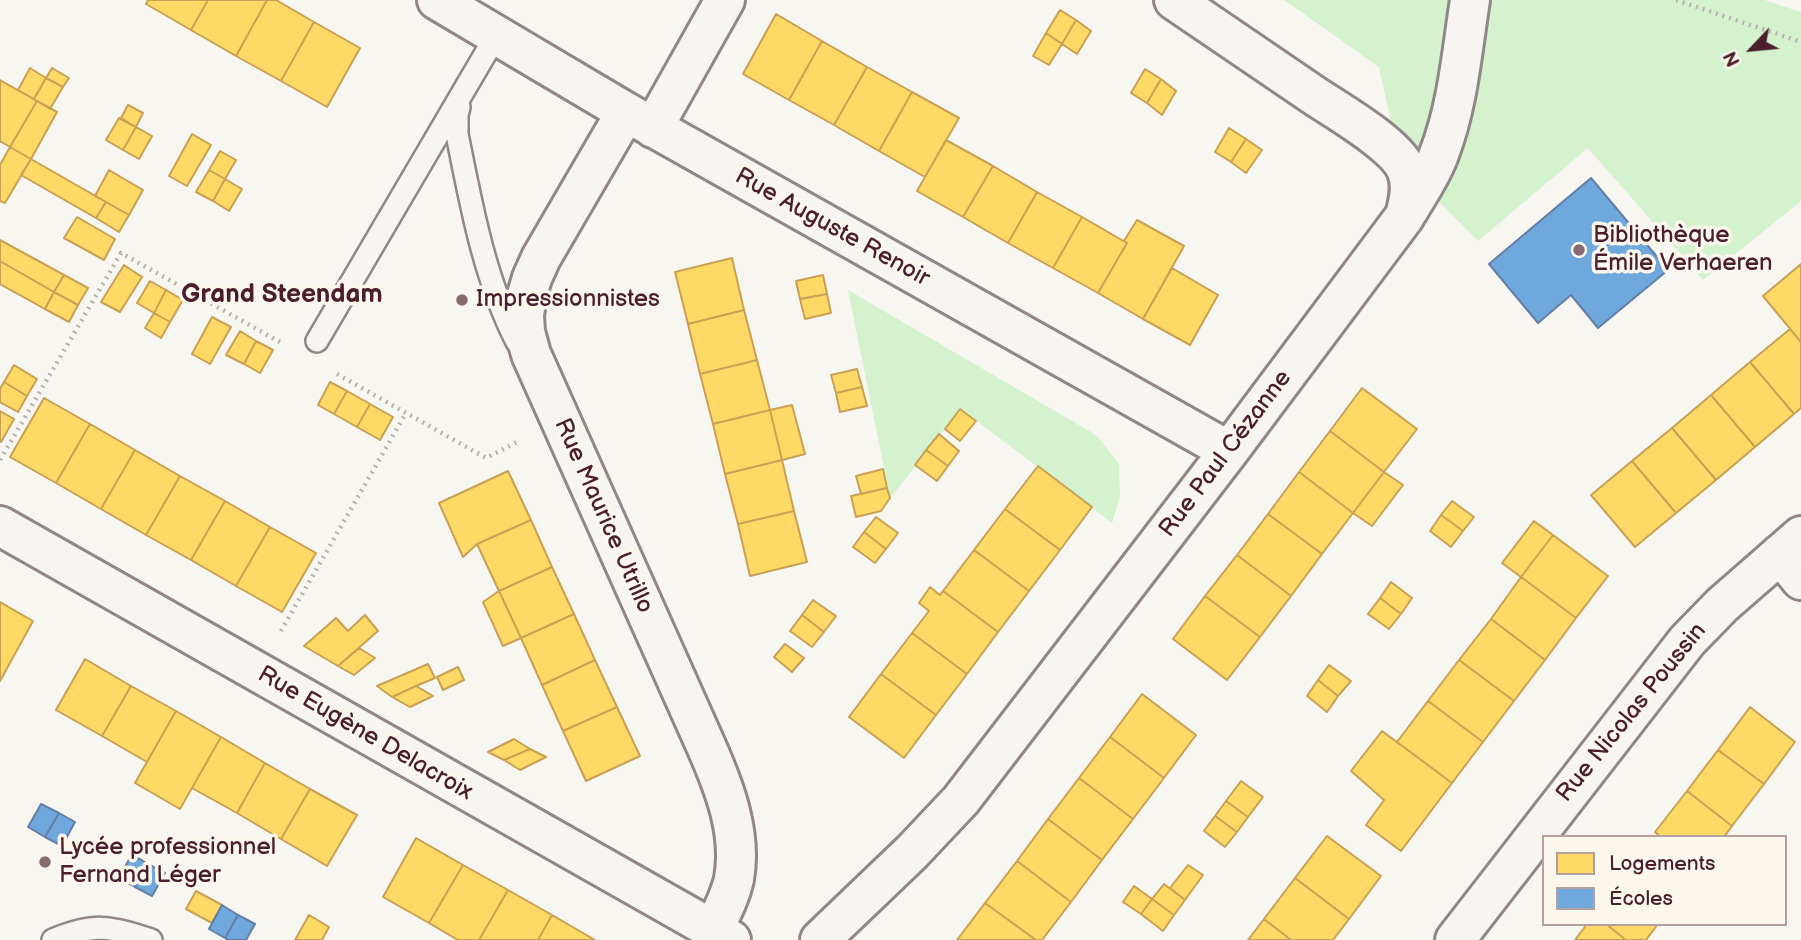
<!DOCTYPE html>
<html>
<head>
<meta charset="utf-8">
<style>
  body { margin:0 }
  #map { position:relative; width:1801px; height:940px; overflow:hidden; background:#f8f6f0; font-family:"Balsamiq Sans",sans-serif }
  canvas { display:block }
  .legend { position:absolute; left:1542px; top:835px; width:245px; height:91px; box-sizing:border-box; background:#fbf7ec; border:2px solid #b4a19f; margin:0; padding:9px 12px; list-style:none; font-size:21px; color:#4a1f2b }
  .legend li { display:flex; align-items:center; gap:14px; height:35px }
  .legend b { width:35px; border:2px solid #b4a19f }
  .north { position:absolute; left:1717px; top:14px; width:70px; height:70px; -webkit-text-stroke:5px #fbf7ec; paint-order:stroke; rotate:244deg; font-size:19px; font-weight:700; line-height:28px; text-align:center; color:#4a1f2b }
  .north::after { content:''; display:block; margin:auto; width:24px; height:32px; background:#4a1f2b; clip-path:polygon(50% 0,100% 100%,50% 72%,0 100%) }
</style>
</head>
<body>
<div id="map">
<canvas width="1801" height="940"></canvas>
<ul class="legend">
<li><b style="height:19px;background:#ffd966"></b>Logements</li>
<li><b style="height:19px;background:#6fa8dc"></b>Écoles</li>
</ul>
<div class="north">N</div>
</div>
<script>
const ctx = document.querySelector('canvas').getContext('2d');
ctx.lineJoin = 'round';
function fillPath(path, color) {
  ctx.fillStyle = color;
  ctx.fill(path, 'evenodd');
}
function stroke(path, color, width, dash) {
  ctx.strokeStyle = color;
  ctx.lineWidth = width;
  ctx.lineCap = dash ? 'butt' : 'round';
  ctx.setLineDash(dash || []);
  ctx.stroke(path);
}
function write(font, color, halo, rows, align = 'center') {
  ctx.font = font + ' "Balsamiq Sans",sans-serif';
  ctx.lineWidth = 7;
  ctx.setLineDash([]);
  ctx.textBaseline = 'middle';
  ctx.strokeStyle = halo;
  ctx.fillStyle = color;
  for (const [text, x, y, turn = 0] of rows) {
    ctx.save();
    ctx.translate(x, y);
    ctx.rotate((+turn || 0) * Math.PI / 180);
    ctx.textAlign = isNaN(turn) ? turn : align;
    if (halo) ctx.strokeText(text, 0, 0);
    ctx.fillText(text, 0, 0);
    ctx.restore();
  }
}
const green = new Path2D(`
  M 1284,0 L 1765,0 L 1801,12 L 1801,201 L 1703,280 L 1588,148 L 1478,241 L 1406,168 L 1394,136 L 1379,67 Z
  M 848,290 L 1096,435 L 1119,464 L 1120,497 L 1112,523 L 961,409 L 890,498 Z`);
const homes = new Path2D(`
  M 148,0 L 208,0 L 191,30 L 146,4 Z
  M 208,0 L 267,0 L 236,56 L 191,30 Z
  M 267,0 L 276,0 L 314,22 L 281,81 L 236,56 Z
  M 1060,10 L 1076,20 L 1062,44 L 1046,33 Z
  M 776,14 L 822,41 L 789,100 L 743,74 Z
  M 1076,20 L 1091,31 L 1077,54 L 1062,44 Z
  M 314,22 L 360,48 L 327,107 L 281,81 Z
  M 1046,33 L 1062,44 L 1049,65 L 1033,56 Z
  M 822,41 L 867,67 L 834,125 L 789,100 Z
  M 867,67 L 912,92 L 879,151 L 834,125 Z
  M 30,68 L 46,78 L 34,99 L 18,90 Z
  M 52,68 L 69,78 L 63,87 L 46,78 Z
  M 1145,69 L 1161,79 L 1147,103 L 1131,93 Z
  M 46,78 L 63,87 L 50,109 L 34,99 Z
  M 1161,79 L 1176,91 L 1162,115 L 1147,103 Z
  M 0,80 L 37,101 L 10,147 L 0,141 Z
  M 912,92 L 959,118 L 925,177 L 879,151 Z
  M 37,101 L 57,112 L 31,159 L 10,147 Z
  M 128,105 L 143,113 L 136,127 L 121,118 Z
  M 119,118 L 136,127 L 123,150 L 106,140 Z
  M 136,127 L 152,136 L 139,159 L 123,150 Z
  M 1229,128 L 1246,139 L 1231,162 L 1215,152 Z
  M 192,134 L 211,145 L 187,186 L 169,176 Z
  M 1246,139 L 1262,150 L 1246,173 L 1231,162 Z
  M 946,140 L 993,166 L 963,217 L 917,191 Z
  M 10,147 L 31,159 L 5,203 L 0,201 L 0,165 Z
  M 220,151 L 236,160 L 225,179 L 209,170 Z
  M 31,159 L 106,202 L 96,218 L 21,175 Z
  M 993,166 L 1037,192 L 1008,243 L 963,217 Z
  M 109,170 L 143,190 L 129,215 L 95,196 Z
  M 209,170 L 225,179 L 213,201 L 196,192 Z
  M 225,179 L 242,189 L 229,211 L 213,201 Z
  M 1037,192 L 1082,217 L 1053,268 L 1008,243 Z
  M 106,202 L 129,215 L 119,232 L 96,218 Z
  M 77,217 L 115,239 L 104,260 L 64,238 Z
  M 1082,217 L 1127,243 L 1098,293 L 1053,268 Z
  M 1137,220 L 1184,246 L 1143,319 L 1098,293 L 1127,243 L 1124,241 Z
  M 0,240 L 64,275 L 54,292 L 0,261 Z
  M 732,258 L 744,310 L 688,324 L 675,272 Z
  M 0,261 L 54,292 L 45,309 L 0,284 Z
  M 1801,264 L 1801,342 L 1763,296 Z
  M 124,265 L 142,277 L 120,312 L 101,302 Z
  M 1172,268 L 1218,295 L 1190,345 L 1143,319 Z
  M 64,275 L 88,288 L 78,305 L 54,292 Z
  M 823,275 L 827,294 L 800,299 L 796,281 Z
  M 150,281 L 166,290 L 154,313 L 137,303 Z
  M 166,290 L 183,300 L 170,322 L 154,313 Z
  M 54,292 L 78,305 L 69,322 L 45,309 Z
  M 827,294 L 831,313 L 805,319 L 800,299 Z
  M 744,310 L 757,360 L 700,374 L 688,324 Z
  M 154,313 L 170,322 L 161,338 L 145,328 Z
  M 212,317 L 231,327 L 210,364 L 192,354 Z
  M 1790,329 L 1801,342 L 1801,408 L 1794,414 L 1750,362 Z
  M 240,331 L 256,341 L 244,364 L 226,355 Z
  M 256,341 L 273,350 L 260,373 L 244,364 Z
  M 757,360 L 770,410 L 713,424 L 700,374 Z
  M 1750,362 L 1794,414 L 1755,447 L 1711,395 Z
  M 14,365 L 37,379 L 27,396 L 4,382 Z
  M 857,369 L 862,387 L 836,393 L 831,375 Z
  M 4,382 L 27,396 L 18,412 L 0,402 L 0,389 Z
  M 330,382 L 347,391 L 334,414 L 318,405 Z
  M 862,387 L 867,406 L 840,412 L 836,393 Z
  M 1362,388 L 1417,429 L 1384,472 L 1330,431 Z
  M 347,391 L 370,404 L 357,427 L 334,414 Z
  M 1711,395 L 1755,447 L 1716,480 L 1672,428 Z
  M 44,398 L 90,424 L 56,483 L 10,457 Z
  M 370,404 L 393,417 L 380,440 L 357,427 Z
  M 792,405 L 805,454 L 782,460 L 770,410 Z
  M 960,409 L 976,421 L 960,441 L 945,429 Z
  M 770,410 L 782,460 L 725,474 L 713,424 Z
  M 0,411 L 14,419 L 1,442 L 0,441 Z
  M 90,424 L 135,450 L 101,509 L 56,483 Z
  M 1672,428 L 1716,480 L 1676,513 L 1632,461 Z
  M 1330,431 L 1384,472 L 1353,513 L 1299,472 Z
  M 939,434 L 959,451 L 948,466 L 926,450 Z
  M 135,450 L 180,476 L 146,535 L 101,509 Z
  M 926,450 L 948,466 L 937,481 L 915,465 Z
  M 782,460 L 794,511 L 738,524 L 725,474 Z
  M 1632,461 L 1676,513 L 1635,547 L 1591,495 Z
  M 1038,466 L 1092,507 L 1060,550 L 1005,509 Z
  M 883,469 L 887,488 L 861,494 L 856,476 Z
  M 508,471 L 531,520 L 477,544 L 463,557 L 439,503 Z
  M 1299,472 L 1353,513 L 1322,554 L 1268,514 Z
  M 1384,472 L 1403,485 L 1372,526 L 1353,513 Z
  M 180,476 L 225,501 L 191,560 L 146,535 Z
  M 887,488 L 890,498 L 881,511 L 856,517 L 851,496 Z
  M 225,501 L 270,527 L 236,586 L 191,560 Z
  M 1452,501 L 1474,517 L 1463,531 L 1441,515 Z
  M 1005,509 L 1060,550 L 1029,591 L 974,550 Z
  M 794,511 L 807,562 L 750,576 L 738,524 Z
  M 1268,514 L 1322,554 L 1291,596 L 1237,555 Z
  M 1441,515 L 1463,531 L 1451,547 L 1430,531 Z
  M 876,517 L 898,533 L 886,549 L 864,532 Z
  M 531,520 L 552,567 L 499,591 L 477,544 Z
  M 1534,521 L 1553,535 L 1521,577 L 1502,563 Z
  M 270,527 L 316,553 L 282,612 L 236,586 Z
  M 864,532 L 886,549 L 875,563 L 853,547 Z
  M 1553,535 L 1608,576 L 1576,618 L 1521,577 Z
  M 974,550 L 1029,591 L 998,632 L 943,591 Z
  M 1237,555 L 1291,596 L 1260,637 L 1205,596 Z
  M 552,567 L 574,614 L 521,638 L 499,591 Z
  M 1521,577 L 1576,618 L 1545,660 L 1491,619 Z
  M 1391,582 L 1412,598 L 1401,614 L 1380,598 Z
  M 930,587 L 940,595 L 943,591 L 998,632 L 967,674 L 912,633 L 929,611 L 919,603 Z
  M 499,591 L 521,638 L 503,646 L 483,602 Z
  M 1205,596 L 1260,637 L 1227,680 L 1173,639 Z
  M 1380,598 L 1401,614 L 1389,629 L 1368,614 Z
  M 813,600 L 836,616 L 824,632 L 802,615 Z
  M 0,602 L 33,621 L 0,681 Z
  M 574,614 L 595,660 L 542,685 L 521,638 Z
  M 365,615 L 378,631 L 338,666 L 304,646 L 336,618 L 348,631 Z
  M 802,615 L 824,632 L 812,647 L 790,631 Z
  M 1491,619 L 1545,660 L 1514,701 L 1459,660 Z
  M 912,633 L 967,674 L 936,715 L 881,674 Z
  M 785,644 L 804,658 L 792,672 L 774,657 Z
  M 359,648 L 375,658 L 354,675 L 338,666 Z
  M 85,659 L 131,686 L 102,736 L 56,710 Z
  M 595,660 L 617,707 L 563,731 L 542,685 Z
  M 1459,660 L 1514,701 L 1483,742 L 1428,701 Z
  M 428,664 L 435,678 L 416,686 L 392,697 L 377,686 Z
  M 1329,665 L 1351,681 L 1338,696 L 1318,680 Z
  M 458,667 L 464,680 L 443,690 L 437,677 Z
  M 881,674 L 936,715 L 904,758 L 849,717 Z
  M 1318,680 L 1338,696 L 1327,712 L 1307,696 Z
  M 131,686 L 176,711 L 147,762 L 102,736 Z
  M 416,686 L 433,696 L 410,707 L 392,697 Z
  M 1142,694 L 1196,735 L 1164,778 L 1110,737 Z
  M 1428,701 L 1483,742 L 1452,783 L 1397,742 Z
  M 617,707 L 640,756 L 586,781 L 563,731 Z
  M 1750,707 L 1795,742 L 1764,784 L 1718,750 Z
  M 176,711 L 221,737 L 180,809 L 135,783 Z
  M 1382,731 L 1452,783 L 1401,851 L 1366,825 L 1384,800 L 1351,771 Z
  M 221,737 L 265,763 L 237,813 L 192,788 Z
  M 1110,737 L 1164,778 L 1133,819 L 1079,778 Z
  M 514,739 L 530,749 L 504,760 L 488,752 Z
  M 530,749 L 546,757 L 520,770 L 504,760 Z
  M 1718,750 L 1764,784 L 1732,826 L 1687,791 Z
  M 265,763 L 310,789 L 281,839 L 237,813 Z
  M 1079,778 L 1133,819 L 1102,860 L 1048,819 Z
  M 1241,781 L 1263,797 L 1248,817 L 1226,801 Z
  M 310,789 L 357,815 L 327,866 L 281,839 Z
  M 1687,791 L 1732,826 L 1724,837 L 1661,837 L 1655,832 Z
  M 1226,801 L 1248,817 L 1237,832 L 1215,816 Z
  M 1215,816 L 1237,832 L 1225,847 L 1204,831 Z
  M 1048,819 L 1102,860 L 1071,902 L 1017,861 Z
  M 1327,836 L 1381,876 L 1349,919 L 1295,878 Z
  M 416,838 L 463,865 L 429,923 L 383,897 Z
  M 1017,861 L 1071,902 L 1042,940 L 1036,940 L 985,903 Z
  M 463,865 L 508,890 L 479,940 L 458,940 L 429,923 Z
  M 1188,865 L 1203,875 L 1185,900 L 1170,888 Z
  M 1295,878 L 1349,919 L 1333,940 L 1291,940 L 1264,919 Z
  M 1164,884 L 1185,900 L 1174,915 L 1152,899 Z
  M 1134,886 L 1152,899 L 1141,914 L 1123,902 Z
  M 508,890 L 552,915 L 538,940 L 479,940 Z
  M 196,891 L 222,905 L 212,923 L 186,909 Z
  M 1152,899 L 1174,915 L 1163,931 L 1141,914 Z
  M 985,903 L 1036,940 L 957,940 Z
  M 309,915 L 329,927 L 322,940 L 295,940 Z
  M 552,915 L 595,940 L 538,940 Z
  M 1264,919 L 1291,940 L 1248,940 Z
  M 1587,924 L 1606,924 L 1626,940 L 1575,940 Z
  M 1606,924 L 1658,924 L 1646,940 L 1626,940 Z`);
const schools = new Path2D(`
  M 1591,178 L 1668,270 L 1598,328 L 1571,295 L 1538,323 L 1489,264 Z
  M 41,804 L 59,813 L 45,837 L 28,827 Z
  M 59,813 L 75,822 L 62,846 L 45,837 Z
  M 132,854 L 148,864 L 135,887 L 119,878 Z
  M 148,864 L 165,873 L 152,896 L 135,887 Z
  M 222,905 L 238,915 L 225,938 L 209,929 Z
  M 238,915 L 255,924 L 246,940 L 228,940 L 225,938 Z`);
const path = new Path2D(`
  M 1676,0 L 1801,42
  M 337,374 L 486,458 L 519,441
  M 0,460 L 121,253 L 280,342
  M 281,631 L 406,413`);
const lane = new Path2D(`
  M 459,107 L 457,115 L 457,134 C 471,204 484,278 517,342
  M 317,341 L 497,34
  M 53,940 C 93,923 111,926 151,940`);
const street = new Path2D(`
  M 437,0 L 626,112 L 1229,451
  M 626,112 L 541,258 L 532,278 L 527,295 L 524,315 L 525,332 L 531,354 L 707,748 C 725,789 742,834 734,879 C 730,897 721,914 713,930
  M 653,128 L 725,0
  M 1408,211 C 1419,192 1432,174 1439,154 C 1458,105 1462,51 1470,0
  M 0,526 L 731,940
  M 1780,554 L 1801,580
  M 820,940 L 912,852 L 961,800 L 1229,451 L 1405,216 C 1409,201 1413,184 1406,169 C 1395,144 1339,112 1315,96 C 1268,64 1221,32 1174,0
  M 1455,940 L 1687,641 L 1722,605 L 1801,536`);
const markers = [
  [1579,250,7,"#876a70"],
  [462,300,7,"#876a70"],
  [45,862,7,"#876a70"]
];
const streetNames = [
  ["Rue Auguste Renoir",832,228,29],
  ["Rue Paul Cézanne",1226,454,-53],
  ["Rue Maurice Utrillo",603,516,66],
  ["Rue Nicolas Poussin",1632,713,-51],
  ["Rue Eugène Delacroix",365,734,30]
];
const poiNames = [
  ["Bibliothèque",1593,236],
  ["Émile Verhaeren",1593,264],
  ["Impressionnistes",476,300],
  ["Lycée professionnel",59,848],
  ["Fernand Léger",59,876]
];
const neighbourhoodNames = [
  ["Grand Steendam",282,295]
];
fillPath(green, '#d4f2ce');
fillPath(homes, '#ffd966');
stroke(homes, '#c9a154', 2);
fillPath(schools, '#6fa8dc');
stroke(schools, '#647fa7', 2);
stroke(lane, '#918787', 26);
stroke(street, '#918787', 44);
stroke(path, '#b8b3b1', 4.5, [2, 5]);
stroke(lane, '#f6f5f1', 21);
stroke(street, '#f6f5f1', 38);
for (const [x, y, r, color] of markers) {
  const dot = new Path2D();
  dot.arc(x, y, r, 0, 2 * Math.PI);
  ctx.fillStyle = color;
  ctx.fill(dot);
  stroke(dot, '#fbf7ec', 2.5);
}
write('24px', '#4a1f2b', '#fbf7ec', streetNames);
write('24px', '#4a1f2b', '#fbf7ec', poiNames, 'left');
write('bold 26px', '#4a1f2b', '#fbf7ec', neighbourhoodNames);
</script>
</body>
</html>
